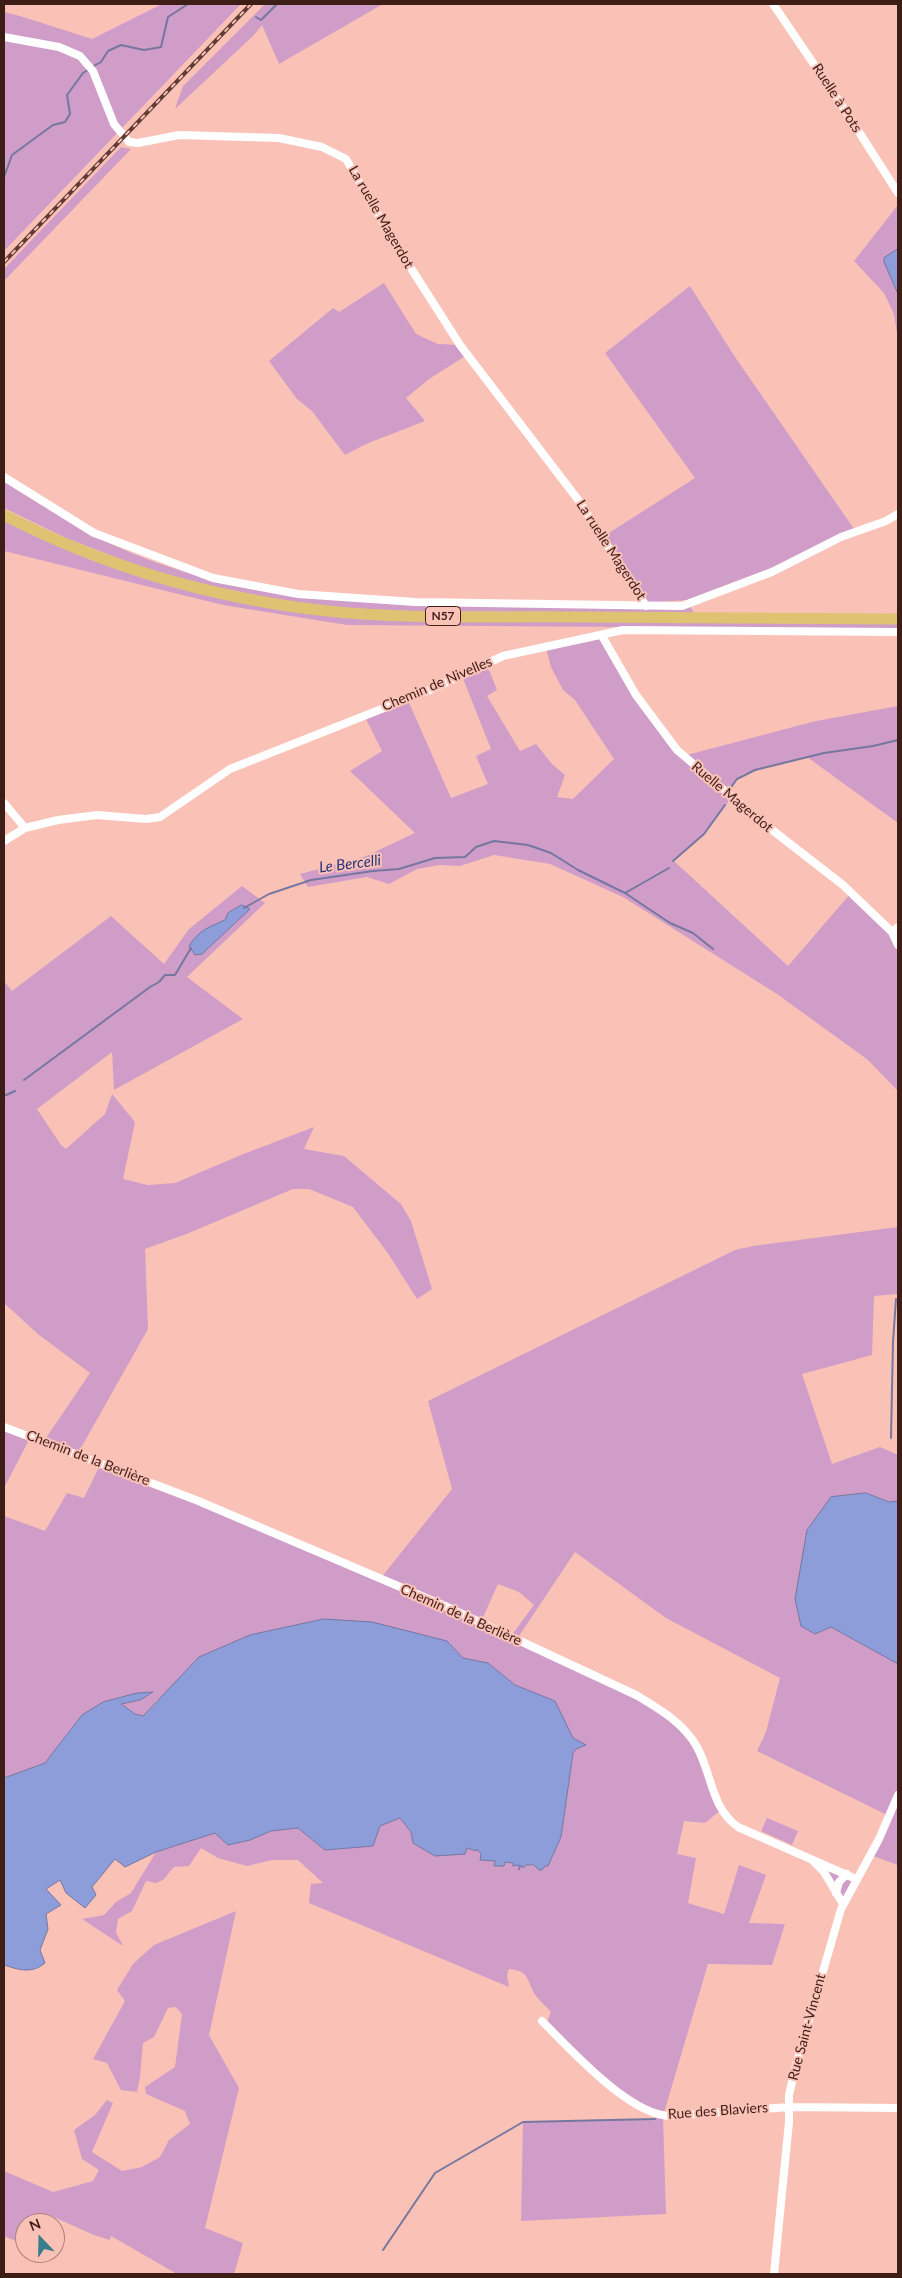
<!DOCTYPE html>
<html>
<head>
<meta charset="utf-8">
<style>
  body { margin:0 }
  #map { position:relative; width:902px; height:2278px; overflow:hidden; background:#fac2b7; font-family:Lato,sans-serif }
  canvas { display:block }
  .frame { position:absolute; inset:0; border:5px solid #3f1d17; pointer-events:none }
  .north { position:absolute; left:15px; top:2213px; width:50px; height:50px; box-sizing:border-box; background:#fac2b7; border:1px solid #af8077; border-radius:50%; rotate:339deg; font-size:14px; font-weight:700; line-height:20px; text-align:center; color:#3f1d17 }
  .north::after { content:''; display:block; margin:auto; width:18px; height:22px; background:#377d8a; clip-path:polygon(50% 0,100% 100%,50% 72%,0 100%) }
</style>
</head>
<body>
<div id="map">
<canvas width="902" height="2278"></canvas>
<div class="frame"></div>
<div class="north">N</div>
</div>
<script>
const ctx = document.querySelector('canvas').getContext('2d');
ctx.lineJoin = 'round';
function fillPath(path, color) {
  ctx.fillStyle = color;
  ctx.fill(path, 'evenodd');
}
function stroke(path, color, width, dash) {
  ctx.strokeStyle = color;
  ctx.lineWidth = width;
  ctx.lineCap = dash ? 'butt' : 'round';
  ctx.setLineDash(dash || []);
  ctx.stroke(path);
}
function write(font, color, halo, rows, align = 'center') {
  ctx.font = font + ' Lato,sans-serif';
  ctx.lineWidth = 4;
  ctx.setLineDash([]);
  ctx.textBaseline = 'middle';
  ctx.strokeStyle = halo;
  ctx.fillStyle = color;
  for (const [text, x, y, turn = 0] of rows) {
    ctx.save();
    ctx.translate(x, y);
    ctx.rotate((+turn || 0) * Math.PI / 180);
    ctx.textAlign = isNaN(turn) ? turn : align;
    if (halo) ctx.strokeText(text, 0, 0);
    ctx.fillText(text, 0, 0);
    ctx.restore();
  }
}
const green = new Path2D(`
  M 162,4 L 241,4 L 4,251 L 4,12 L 20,16 L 92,39 Z
  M 265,4 L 383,4 L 279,64 L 262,25 L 253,36 L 175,109 L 183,86 Z
  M 121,147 L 131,149 L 4,281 L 4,269 Z
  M 898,205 L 898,339 L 894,314 L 884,293 L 854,261 Z
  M 384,283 L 416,334 L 438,344 L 460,345 L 467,355 L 429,379 L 406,398 L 425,421 L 366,444 L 345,455 L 312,411 L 297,399 L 269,361 L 333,308 L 339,312 Z
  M 690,286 L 735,357 L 854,529 L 771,568 L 687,600 L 641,603 L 601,538 L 695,478 L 605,353 Z
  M 4,479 C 35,498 65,521 97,537 C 158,568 224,585 290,595 L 690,606 L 694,613 L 404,611 L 342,608 L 281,600 L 216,587 L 149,570 L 66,538 L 4,508 Z
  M 4,519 L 62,547 L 283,609 L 898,624 L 898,629 L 347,625 L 223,605 L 4,551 Z
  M 602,636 L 624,676 L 683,756 L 816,721 L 898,706 L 898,823 L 807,757 L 743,774 L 737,779 L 727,793 L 732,797 L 704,834 L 674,861 L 788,966 L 851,893 L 887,925 L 898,945 L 898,1091 L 868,1060 L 777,994 L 623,897 L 550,864 L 494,855 L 460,866 L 440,865 L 417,869 L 389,884 L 367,877 L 308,887 L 300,874 L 364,857 L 415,833 L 350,771 L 382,751 L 364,715 L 407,698 L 451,798 L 488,784 L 476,756 L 491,749 L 462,676 L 483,664 L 490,672 L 497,690 L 487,696 L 520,751 L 536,744 L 552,764 L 565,775 L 557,797 L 573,799 L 614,759 L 575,700 L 563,690 L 551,667 L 546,648 Z
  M 242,886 L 265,903 L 187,977 L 243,1019 L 114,1090 L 112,1052 L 37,1109 L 61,1145 L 66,1149 L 105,1114 L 112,1094 L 135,1122 L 123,1179 L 148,1185 L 175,1183 L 241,1155 L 314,1127 L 304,1149 L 344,1156 L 401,1204 L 411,1221 L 432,1289 L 417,1299 L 387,1252 L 353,1207 L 309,1189 L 293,1189 L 189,1233 L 145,1249 L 148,1329 L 77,1455 L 44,1441 L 90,1373 L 39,1335 L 4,1303 L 4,981 L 12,991 L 111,916 L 164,964 L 189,929 Z
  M 898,1227 L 898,1294 L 874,1296 L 872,1355 L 802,1374 L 832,1464 L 880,1447 L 898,1455 L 898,1501 L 889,1502 L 866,1493 L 815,1634 L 831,1627 L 898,1664 L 898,1865 L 870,1855 L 889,1816 L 757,1751 L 766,1732 L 780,1678 L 666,1618 L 575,1552 L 517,1639 L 636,1695 L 690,1737 L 721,1810 L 705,1823 L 684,1821 L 677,1854 L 696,1858 L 688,1903 L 724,1914 L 739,1865 L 766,1875 L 749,1923 L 785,1924 L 772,1965 L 708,1964 L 663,2116 L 666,2214 L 521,2221 L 523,2122 L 655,2119 L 656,2114 L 609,2085 L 546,2025 L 551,2012 C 546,2006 538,2000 534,1993 C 526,1978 529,1971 509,1969 L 507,1975 L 509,1987 L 309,1903 L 311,1884 L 323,1883 L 298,1860 L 272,1860 L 247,1866 L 218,1858 L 201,1848 L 189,1866 L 174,1867 L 163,1880 L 156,1883 L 146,1881 L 132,1911 L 118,1919 L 116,1932 L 123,1946 L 82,1919 L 104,1915 L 116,1902 L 131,1893 L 156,1852 L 215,1833 L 250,1840 L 271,1831 L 298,1828 L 325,1850 L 373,1846 L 380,1826 L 400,1818 L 411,1832 L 413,1843 L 477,1848 L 495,1861 L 494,1865 L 505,1862 L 513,1863 L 513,1866 L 519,1865 L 519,1869 L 521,1865 L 543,1867 L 561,1837 L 573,1753 L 576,1749 L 555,1701 L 514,1685 L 488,1663 L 463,1658 L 447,1641 L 157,1700 L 143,1716 L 135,1714 L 120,1704 L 140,1700 L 151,1693 L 82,1715 L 45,1763 L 4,1778 L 4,1516 L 45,1531 L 67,1493 L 84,1498 L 100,1465 L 380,1579 L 452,1489 L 428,1401 L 735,1250 L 753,1246 ZM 498,1584 L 519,1592 L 534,1605 L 511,1636 L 481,1622 Z
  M 4,1427 L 31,1436 L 4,1488 Z
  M 767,1818 L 798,1831 L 792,1845 L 761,1831 Z
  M 834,1868 L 856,1879 L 843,1904 L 824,1872 Z
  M 236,1911 L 209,2035 L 239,2088 L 205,2228 L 243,2243 L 234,2274 L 177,2274 L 111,2236 L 110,2240 L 94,2235 L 49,2215 L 44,2223 L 25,2223 L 25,2245 L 4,2236 L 4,2171 L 53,2192 L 93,2181 L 99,2170 L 82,2159 L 74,2130 L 95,2115 L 107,2100 L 113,2103 L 92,2152 L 122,2171 L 142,2167 L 160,2157 L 169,2140 L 190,2124 L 185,2111 L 146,2094 L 145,2087 L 175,2067 L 182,2014 L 176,2007 L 168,2008 L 154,2037 L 143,2043 L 140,2077 L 137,2092 L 121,2090 L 107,2063 L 93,2059 L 125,2001 L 117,1990 L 133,1964 L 154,1945 Z`);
const water = new Path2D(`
  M 898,249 L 898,294 L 884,262 L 884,258 Z
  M 242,905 L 250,909 L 202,954 L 195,955 L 189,946 C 199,930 209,927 225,920 L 228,913 Z
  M 866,1493 L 889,1502 L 898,1501 L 898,1664 L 831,1627 L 815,1634 L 801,1626 L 795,1599 L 807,1530 L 831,1497 Z
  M 324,1619 L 372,1622 L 447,1641 L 463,1658 L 488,1663 L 515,1685 L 555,1701 L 573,1738 L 586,1745 L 576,1749 L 573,1753 L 561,1837 L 548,1866 L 545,1866 L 542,1870 L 539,1870 L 534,1865 L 526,1865 L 523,1868 L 521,1865 L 519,1870 L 519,1865 L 513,1866 L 513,1863 L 505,1862 L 504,1866 L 494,1866 L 495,1861 L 480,1860 L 481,1854 L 477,1849 L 476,1851 L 467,1848 L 465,1854 L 435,1856 L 413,1843 L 411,1832 L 400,1818 L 380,1826 L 373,1846 L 325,1850 L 298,1828 L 271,1831 L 250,1840 L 228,1845 L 215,1833 L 156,1852 L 125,1867 L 115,1859 L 92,1887 L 96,1895 L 85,1908 L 66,1893 L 60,1880 L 46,1889 L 61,1905 L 46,1914 L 48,1929 L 40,1950 L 45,1963 C 32,1974 19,1970 4,1965 L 4,1778 L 45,1763 L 82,1715 L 103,1702 L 137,1693 L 153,1692 L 140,1700 L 121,1704 L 135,1714 L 143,1716 L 199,1657 L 250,1635 Z`);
const stream = new Path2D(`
  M 256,17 L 261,20 L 277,4
  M 92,67 L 101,62 L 108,51 L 121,45 L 144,50 L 161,47 L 168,17 L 188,4
  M 4,177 L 12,155 L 53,125 L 65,122 L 70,114 L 67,95 L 83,73 L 88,70
  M 729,790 L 737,779 L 755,770 L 824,753 L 873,746 L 898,740
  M 673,861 L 704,834 L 725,805
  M 625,893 L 669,868
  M 244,908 L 269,894 L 311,880 L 373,871 L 399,869 L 435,858 L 465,857 L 476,847 L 494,841 L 528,845 L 551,853 L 578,870 L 625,893 L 670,923 L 693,933 L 713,949
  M 24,1080 L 150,987 L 159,982 L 165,975 L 175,975 L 191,948
  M 4,1096 L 15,1091
  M 891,1438 L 893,1342 L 896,1299
  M 383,2250 L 435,2173 L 523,2122 L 655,2119`);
const minor = new Path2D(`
  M 773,4 L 843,107 L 898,193
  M 4,37 L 59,47 L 80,56 L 93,71 L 114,124 L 129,142 L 138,143 L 179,135 L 279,138 L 322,147 L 346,159 L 393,240 L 460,345 L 579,501 L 646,606
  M 4,477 L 94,533 L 213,578 L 298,594 L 415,602 L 682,606 L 772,572 L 841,537 L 886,521 L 898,514
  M 602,636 L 636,695 L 677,750 L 758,819 L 843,885 L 892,932
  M 4,803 L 25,828
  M 4,841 L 25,828 L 58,820 L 97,815 L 146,819 L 160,817 L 230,769 L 432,689 L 503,656 L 623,630 L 898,632
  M 898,927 L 892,932 L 898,945
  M 4,1427 L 196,1500 L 445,1606 L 636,1695 C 658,1708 684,1723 697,1747 C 712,1774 711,1808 738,1827 L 856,1879
  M 814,1862 L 824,1872 L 843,1904
  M 836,1893 L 839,1882 L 847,1874
  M 542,2021 C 570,2049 630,2116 671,2116 L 789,2107 L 898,2108
  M 774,2274 L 789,2122 L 789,2095 L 796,2065 L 841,1909 L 879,1839 L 898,1795`);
const highway = new Path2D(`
  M 4,515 C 101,565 209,597 318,610 C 404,620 491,616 578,617 C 685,617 792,618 898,619`);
const rail = new Path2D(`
  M 4,262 L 251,4`);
const shields = [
  [443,616,35]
];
const shieldNames = [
  ["N57",443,616]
];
const streetNames = [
  ["Ruelle à Pots",837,98,57],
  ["La ruelle Magerdot",381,217,60],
  ["La ruelle Magerdot",611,550,57],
  ["Chemin de Nivelles",437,684,-23],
  ["Ruelle Magerdot",732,797,40],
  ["Chemin de la Berlière",88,1458,21],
  ["Chemin de la Berlière",461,1615,24],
  ["Rue Saint-Vincent",807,2027,-75],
  ["Rue des Blaviers",718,2111,-4]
];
const waterNames = [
  ["Le Bercelli",350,864,-7]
];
fillPath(green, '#cf9dc8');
fillPath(water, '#8c9dda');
stroke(water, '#7577a0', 1);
stroke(stream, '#7577a0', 2);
stroke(minor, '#fff', 8);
stroke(highway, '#dfc372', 11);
stroke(rail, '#613b34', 4);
stroke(rail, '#fac2b7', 2, [5.5]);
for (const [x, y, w] of shields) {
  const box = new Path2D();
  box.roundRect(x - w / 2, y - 9.5, w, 19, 4);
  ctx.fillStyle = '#fac2b7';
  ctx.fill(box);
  stroke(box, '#3f1d17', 1);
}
write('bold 12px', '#3f1d17', null, shieldNames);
write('14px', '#3f1d17', '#fac2b7', streetNames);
write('italic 15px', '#263379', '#fac2b7', waterNames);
</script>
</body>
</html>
